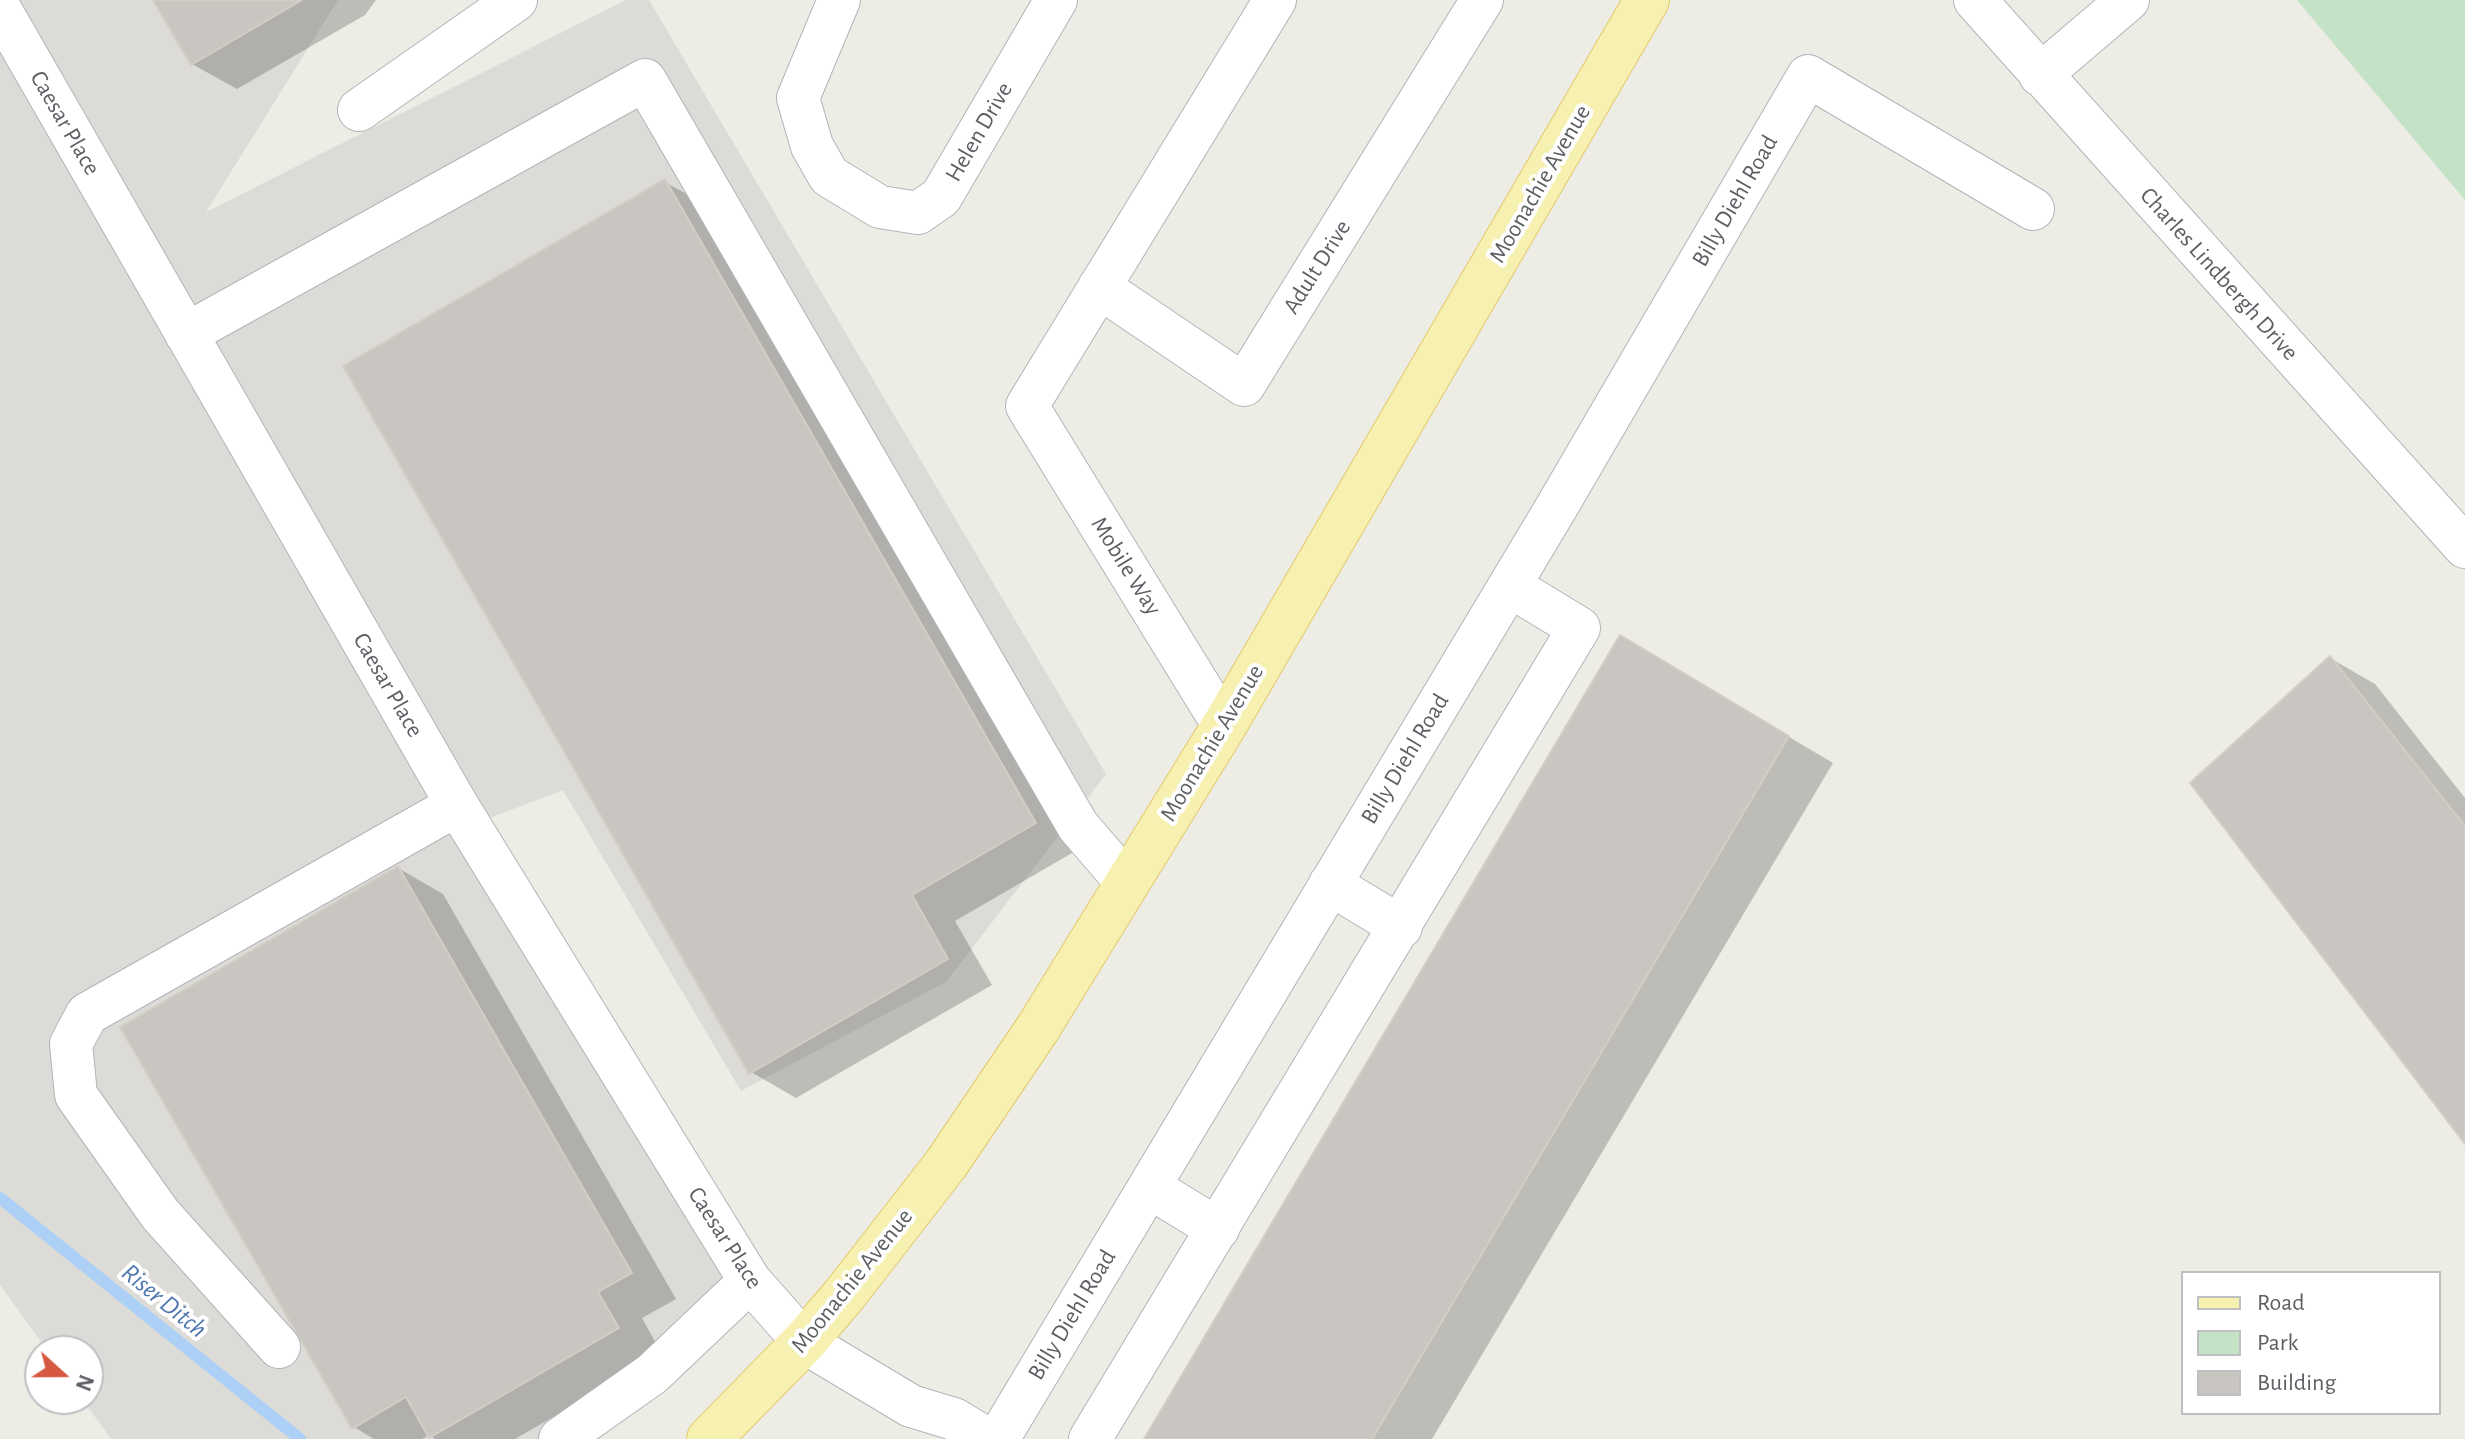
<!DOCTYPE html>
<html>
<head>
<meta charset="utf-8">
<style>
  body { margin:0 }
  #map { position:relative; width:2465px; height:1439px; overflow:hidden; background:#edece5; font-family:"Alegreya Sans",sans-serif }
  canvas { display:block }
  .legend { position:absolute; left:2181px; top:1271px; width:260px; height:144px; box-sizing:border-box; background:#fff; border:2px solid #bebfc1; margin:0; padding:10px 14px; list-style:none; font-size:24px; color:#5d5f64 }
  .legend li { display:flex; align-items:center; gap:16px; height:40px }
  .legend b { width:40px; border:2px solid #bebfc1 }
  .north { position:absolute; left:24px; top:1335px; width:80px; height:80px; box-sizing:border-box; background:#fff; border:2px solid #bebfc1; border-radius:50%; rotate:111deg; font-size:22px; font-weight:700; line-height:32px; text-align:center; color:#5d5f64 }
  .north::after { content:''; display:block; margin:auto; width:28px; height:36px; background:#d75841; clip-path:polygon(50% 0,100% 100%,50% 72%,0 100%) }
</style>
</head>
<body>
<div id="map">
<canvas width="2465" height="1439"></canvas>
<ul class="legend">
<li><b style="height:10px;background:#f7f1b1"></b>Road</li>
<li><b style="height:22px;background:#c4e2c6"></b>Park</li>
<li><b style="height:22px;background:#c9c6c2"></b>Building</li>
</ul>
<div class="north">N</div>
</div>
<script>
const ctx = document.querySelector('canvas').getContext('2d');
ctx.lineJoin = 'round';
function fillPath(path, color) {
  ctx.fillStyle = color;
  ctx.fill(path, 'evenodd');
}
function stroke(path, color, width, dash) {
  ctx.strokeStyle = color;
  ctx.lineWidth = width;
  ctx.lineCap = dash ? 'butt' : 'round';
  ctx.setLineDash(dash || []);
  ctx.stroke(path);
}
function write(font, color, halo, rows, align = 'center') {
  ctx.font = font + ' "Alegreya Sans",sans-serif';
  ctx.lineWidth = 8;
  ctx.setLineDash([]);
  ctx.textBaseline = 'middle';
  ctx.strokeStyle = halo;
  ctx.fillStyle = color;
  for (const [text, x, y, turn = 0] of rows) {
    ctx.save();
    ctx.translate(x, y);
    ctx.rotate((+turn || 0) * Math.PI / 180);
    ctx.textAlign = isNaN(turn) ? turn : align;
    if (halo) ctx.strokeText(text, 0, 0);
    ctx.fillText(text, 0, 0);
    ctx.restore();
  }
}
const industrial = new Path2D(`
  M 0,0 L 338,0 L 206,212 L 626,0 L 649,0 L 1106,774 L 946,982 L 741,1091 L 563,790 L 474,824 L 743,1295 L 599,1439 L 111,1439 L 82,1399 L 88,1399 L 88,1351 L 48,1351 L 0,1285 Z`);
const green = new Path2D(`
  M 2297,0 L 2465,0 L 2465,200 Z`);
const shadow = new Path2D(`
  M 156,0 L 376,0 L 365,15 L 237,89 L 192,64 Z
  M 665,182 L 710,207 L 1079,849 L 955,921 L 992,985 L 796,1098 L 751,1072 Z
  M 2330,658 L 2375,684 L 2465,798 L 2465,1140 Z
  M 1666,664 L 1833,763 L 1432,1439 L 1146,1439 Z
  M 398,868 L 443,894 L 676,1299 L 642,1318 L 662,1354 L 515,1439 L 435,1439 L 430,1435 L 422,1439 L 374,1439 L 354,1427 Z`);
const stream = new Path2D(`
  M 0,1198 L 300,1439`);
const building = new Path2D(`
  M 153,0 L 302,0 L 191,65 Z
  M 665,179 L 1036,823 L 912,895 L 948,959 L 749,1074 L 343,366 Z
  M 1620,635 L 1789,736 L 1372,1439 L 1144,1439 Z
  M 2330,656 L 2465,826 L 2465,1144 L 2190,783 Z
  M 398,866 L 632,1273 L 598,1292 L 619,1328 L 429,1438 L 406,1397 L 352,1429 L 120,1027 Z`);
const minor = new Path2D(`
  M 839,0 L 798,98 L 812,146 L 829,176 L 880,207 L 918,213 L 941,197 L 1056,0
  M 1975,0 L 2465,547
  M 0,9 L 457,805 L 750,1281 L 804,1342 L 911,1406 L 954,1419 L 977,1433 L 979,1439
  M 2040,75 L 2128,0
  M 359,110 L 516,0
  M 1099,287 L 1244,385 L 1482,0
  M 186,334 L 645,80 L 1078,826 L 1127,883
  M 1224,726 L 1027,406 L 1275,0
  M 1330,884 L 1401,927
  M 1149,1187 L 1218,1229
  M 279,1347 L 160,1214 L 76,1095 L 71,1044 L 87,1014 L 457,805
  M 560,1439 L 652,1374 L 750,1281
  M 998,1439 L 1556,508 L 1808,76 L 2033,209
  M 1090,1439 L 1579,628 L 1510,586`);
const major = new Path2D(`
  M 709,1439 L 804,1342 L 845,1294 L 946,1164 L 1038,1028 L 1224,726 L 1647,0`);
const streetNames = [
  ["Caesar Place",65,123,60],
  ["Helen Drive",979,132,-60],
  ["Moonachie Avenue",1540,184,-60],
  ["Billy Diehl Road",1735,201,-60],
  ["Adult Drive",1317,267,-58],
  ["Charles Lindbergh Drive",2219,274,48],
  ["Mobile Way",1126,566,58],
  ["Caesar Place",388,685,60],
  ["Moonachie Avenue",1212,743,-59],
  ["Billy Diehl Road",1405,759,-59],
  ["Caesar Place",725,1238,57],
  ["Moonachie Avenue",852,1281,-51],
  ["Billy Diehl Road",1072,1315,-59]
];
const waterNames = [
  ["Riser Ditch",164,1301,39]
];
fillPath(industrial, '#dcdbd7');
fillPath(green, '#c4e2c6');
fillPath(shadow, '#0003');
stroke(stream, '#acd0f6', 12);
fillPath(building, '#c9c6c2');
stroke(building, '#d2cec4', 2);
stroke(minor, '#b2b4b8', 44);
stroke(major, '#e3ca69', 46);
stroke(minor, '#fff', 42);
stroke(major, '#f7f1b1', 44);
write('24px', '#5d5f64', '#fff', streetNames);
write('italic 26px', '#4e76af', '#fff', waterNames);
</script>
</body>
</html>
